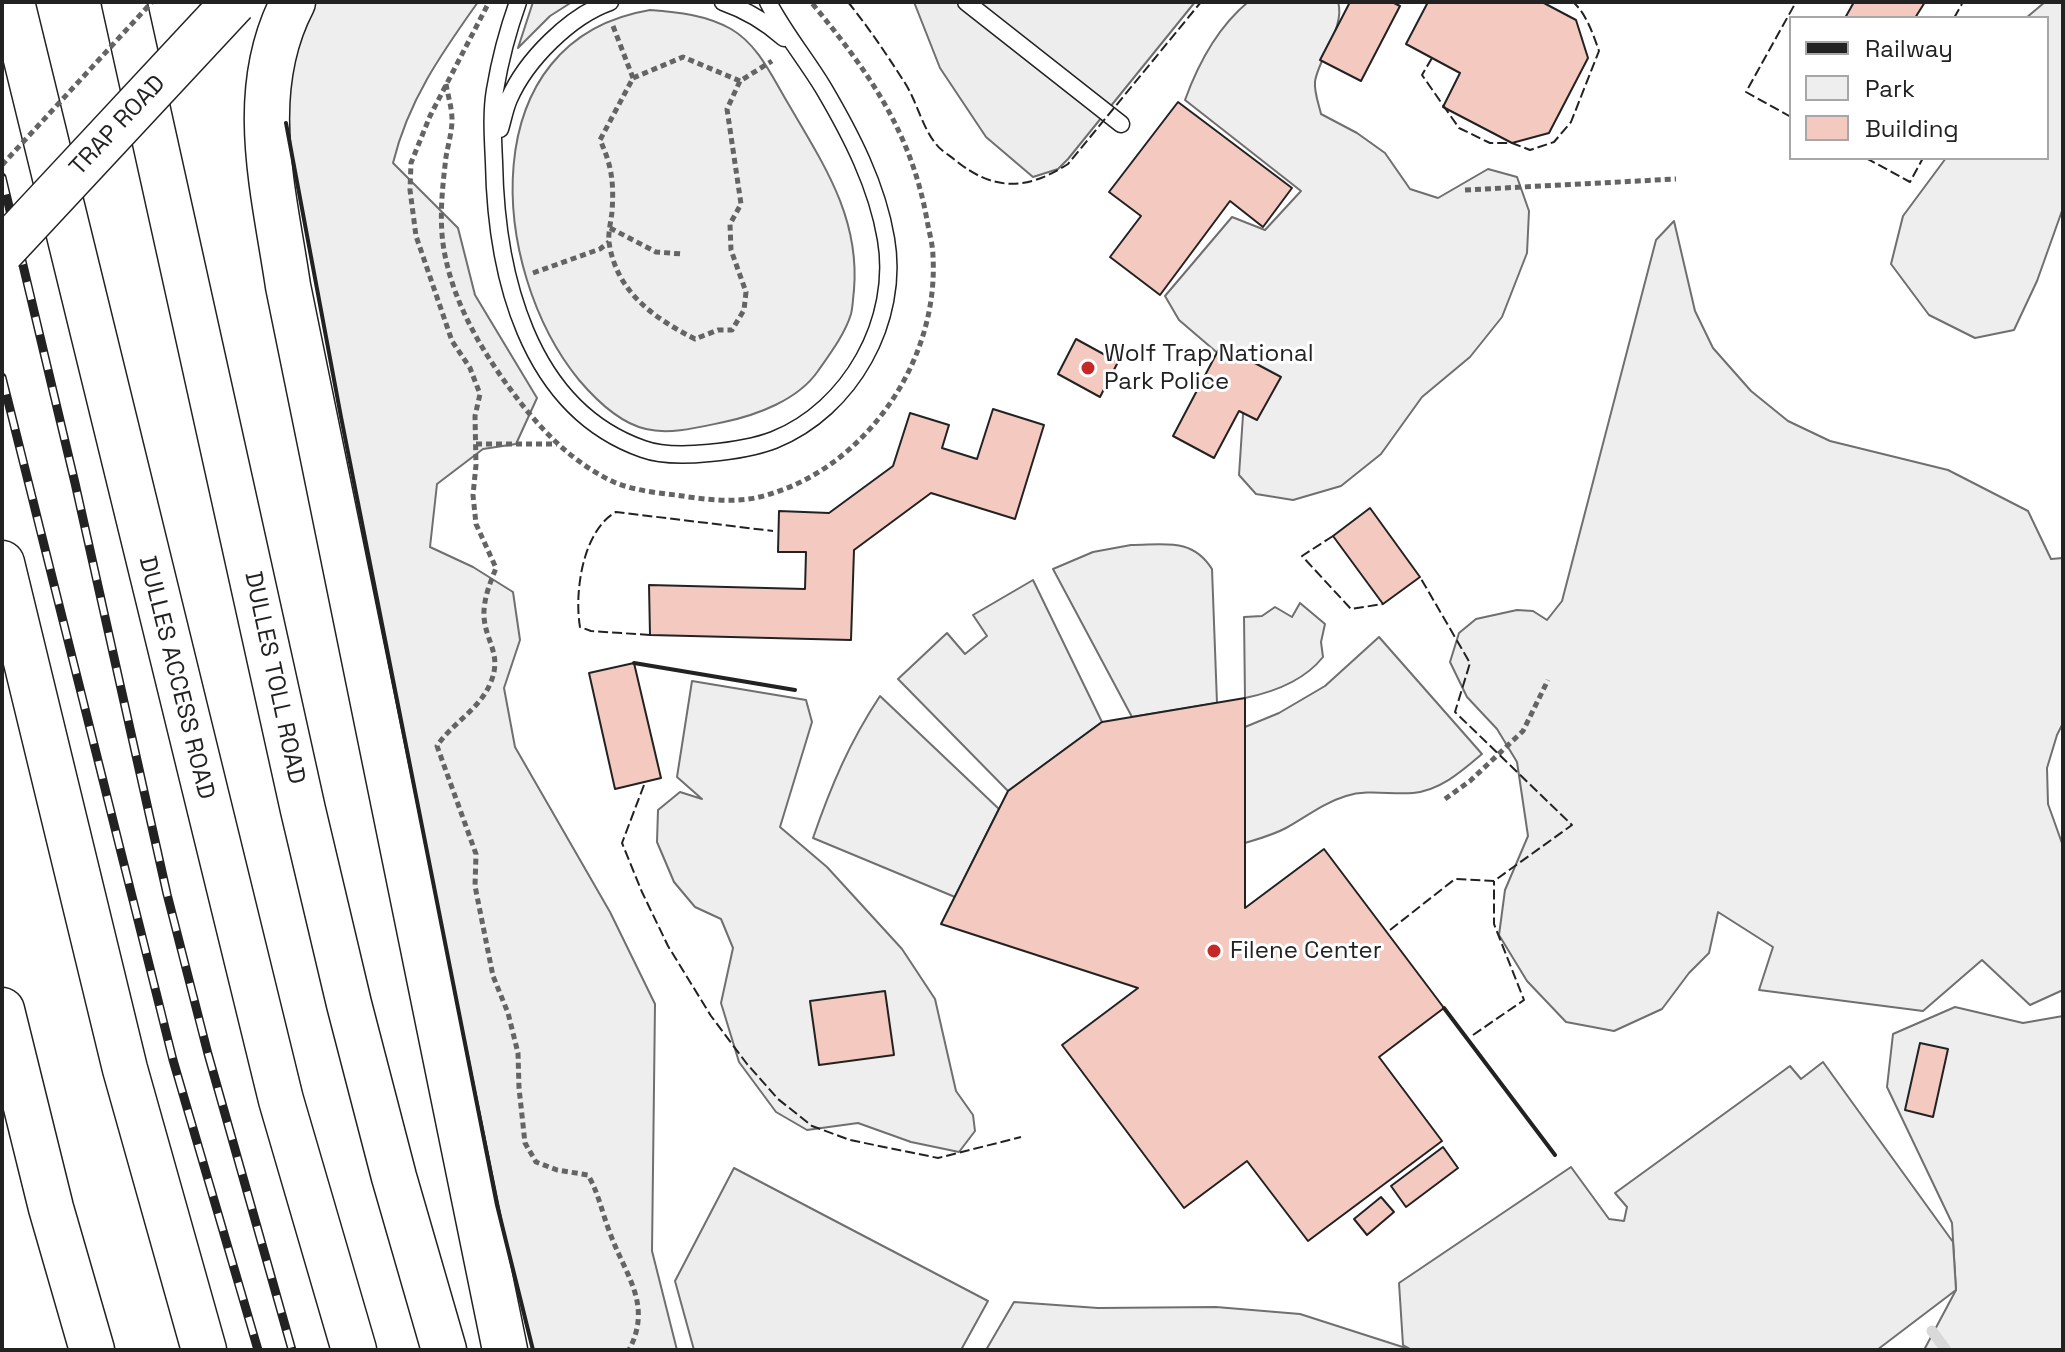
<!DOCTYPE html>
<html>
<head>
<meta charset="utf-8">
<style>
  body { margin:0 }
  #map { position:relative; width:2065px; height:1352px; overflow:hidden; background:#fff; font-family:"Space Grotesk",sans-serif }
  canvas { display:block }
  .frame { position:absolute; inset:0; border:4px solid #222; pointer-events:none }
  .legend { position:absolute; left:1789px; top:16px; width:260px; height:144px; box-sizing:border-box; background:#fff; border:2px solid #a7a7a7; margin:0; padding:10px 14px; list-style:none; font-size:24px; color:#222 }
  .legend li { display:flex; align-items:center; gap:16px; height:40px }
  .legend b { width:40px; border:2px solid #a7a7a7 }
</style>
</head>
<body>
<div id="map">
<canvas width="2065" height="1352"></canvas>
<div class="frame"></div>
<ul class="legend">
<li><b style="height:10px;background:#222"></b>Railway</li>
<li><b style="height:22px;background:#eee"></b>Park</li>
<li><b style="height:22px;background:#f3c9c0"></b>Building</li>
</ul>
</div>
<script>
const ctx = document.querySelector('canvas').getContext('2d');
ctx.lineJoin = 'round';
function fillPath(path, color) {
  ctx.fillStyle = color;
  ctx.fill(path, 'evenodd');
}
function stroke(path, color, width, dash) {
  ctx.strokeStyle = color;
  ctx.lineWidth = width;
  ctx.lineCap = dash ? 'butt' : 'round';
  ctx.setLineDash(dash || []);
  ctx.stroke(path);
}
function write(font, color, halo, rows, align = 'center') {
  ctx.font = font + ' "Space Grotesk",sans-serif';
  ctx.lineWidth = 6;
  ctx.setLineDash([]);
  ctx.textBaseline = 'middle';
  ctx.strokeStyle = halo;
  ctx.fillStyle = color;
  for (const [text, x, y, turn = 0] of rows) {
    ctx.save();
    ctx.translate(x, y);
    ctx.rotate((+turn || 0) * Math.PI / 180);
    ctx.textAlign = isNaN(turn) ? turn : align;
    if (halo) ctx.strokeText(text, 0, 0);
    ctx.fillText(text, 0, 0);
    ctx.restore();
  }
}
const green = new Path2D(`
  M 310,2 L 478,2 C 441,54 408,101 393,163 L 458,228 L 475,295 L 537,398 L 516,444 L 483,449 L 437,484 L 430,547 L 473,567 L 513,592 L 520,640 L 504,688 L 515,747 L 610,912 L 655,1004 L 652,1251 L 677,1350 L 533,1350 L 497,1205 L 341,417 L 284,115 L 291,61 Z
  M 533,2 L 572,2 L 550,16 L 518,48 Z
  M 1248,2 L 1338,2 C 1346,26 1317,61 1315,82 C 1314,92 1319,105 1321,114 L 1357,133 L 1385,153 L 1410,189 L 1438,198 L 1488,169 L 1517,177 L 1529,211 L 1527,253 L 1502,317 L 1470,357 L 1422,397 L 1381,454 L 1341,486 L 1293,500 L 1256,494 L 1239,475 L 1245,385 L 1228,362 L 1179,320 L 1165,296 L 1232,217 L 1265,230 L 1301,191 L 1185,100 C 1198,64 1218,27 1248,2 Z
  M 2045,2 L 2063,2 L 2063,208 L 2037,281 L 2014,330 L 1975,338 L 1929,315 L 1891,264 L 1903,216 L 1946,158 L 2047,158 L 2047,18 L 2026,18 Z
  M 650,10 C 678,12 706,15 731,29 C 759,45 773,79 789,105 C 824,165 860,218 854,290 C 853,297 853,306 851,314 C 845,334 830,354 818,371 C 798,400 757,415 724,422 C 700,427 670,435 646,429 C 619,423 596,400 579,380 C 489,270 471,40 650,10 Z
  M 1674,221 L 1695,311 L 1713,348 L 1751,391 L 1788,421 L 1830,441 L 1948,470 L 2028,511 L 2051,559 L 2063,558 L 2063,723 L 2057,735 L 2047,768 L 2048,804 L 2063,846 L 2063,990 L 2030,1005 L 1982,960 L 1923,1011 L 1759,990 L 1773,947 L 1718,912 L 1709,953 L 1689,973 L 1662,1009 L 1614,1031 L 1566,1022 L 1527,981 L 1499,935 L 1505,890 L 1528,836 L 1517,762 L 1497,729 L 1467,697 L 1450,662 L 1459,633 L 1476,619 L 1517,610 L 1533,611 L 1547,620 L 1562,601 L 1656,240 Z
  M 1131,545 C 1164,545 1192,537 1212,569 L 1217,703 L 1132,717 L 1053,569 L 1093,552 Z
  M 1033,580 L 1102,722 L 1008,791 L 898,679 L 947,633 L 965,654 L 987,636 L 973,615 Z
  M 1300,603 L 1325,624 L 1321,642 L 1323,657 C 1304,681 1274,692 1245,698 L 1244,617 L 1262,616 L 1275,607 L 1292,617 Z
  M 1379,637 L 1482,754 C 1462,771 1441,790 1413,793 C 1391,795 1368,789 1346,796 C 1323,803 1306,817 1286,828 C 1273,835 1258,839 1245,843 L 1245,727 L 1279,713 L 1325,686 Z
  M 692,681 L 806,700 L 812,722 L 780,827 L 827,867 L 902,949 L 935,999 L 956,1091 L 973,1115 L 975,1131 L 959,1152 L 911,1142 L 858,1123 L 807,1130 L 776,1112 L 739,1062 L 721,1003 L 733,948 L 721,919 L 695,907 L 674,882 L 657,842 L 658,810 L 680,792 L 702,799 L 677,777 Z
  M 880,696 L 999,809 L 955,897 L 813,838 C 831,786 849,743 880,696 Z
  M 1955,1007 L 2023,1023 L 2063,1016 L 2063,1350 L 1924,1350 L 1956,1290 L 1952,1223 L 1887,1087 L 1893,1034 Z
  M 1014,1302 L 1098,1308 L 1216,1307 L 1300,1314 L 1412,1350 L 986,1350 Z`);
const parking = new Path2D(`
  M 914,2 L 1195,2 L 1068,159 L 1058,169 L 1033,177 L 986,137 L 940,68 Z
  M 1823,1062 L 1953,1242 L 1956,1290 L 1877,1350 L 1412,1350 L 1403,1345 L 1399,1283 L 1571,1167 L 1609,1219 L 1624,1221 L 1627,1207 L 1615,1193 L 1790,1066 L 1801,1079 Z
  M 734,1168 L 988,1301 L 961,1350 L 694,1350 L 675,1281 Z`);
const stream = new Path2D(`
  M 1932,1331 L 1946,1350`);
const building = new Path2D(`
  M 1350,2 L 1392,2 L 1400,6 L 1361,81 L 1320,60 Z
  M 1428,2 L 1542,2 L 1576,20 L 1588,58 L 1549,133 L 1512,143 L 1443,107 L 1460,73 L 1406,44 Z
  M 1854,2 L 1925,2 L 1915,18 L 1845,18 Z
  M 1178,102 L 1292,188 L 1263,227 L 1230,201 L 1160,295 L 1110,257 L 1141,216 L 1109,192 Z
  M 1076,339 L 1118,362 L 1100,397 L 1058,374 Z
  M 1221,345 L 1281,377 L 1257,420 L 1239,411 L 1214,458 L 1173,436 Z
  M 993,409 L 1044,425 L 1015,519 L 931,493 L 854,550 L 851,640 L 650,635 L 649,585 L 805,589 L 806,552 L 778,552 L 779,511 L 829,513 L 893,466 L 910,413 L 949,425 L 942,448 L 977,459 Z
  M 1370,508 L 1420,577 L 1383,604 L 1333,536 Z
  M 634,663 L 661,778 L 615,789 L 589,673 Z
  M 1245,698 L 1245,908 L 1324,849 L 1444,1008 L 1379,1057 L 1442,1141 L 1308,1241 L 1247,1161 L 1184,1208 L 1062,1045 L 1138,988 L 941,924 L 1008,791 L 1102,722 Z
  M 885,991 L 894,1055 L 819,1065 L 810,1001 Z
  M 1920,1043 L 1948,1049 L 1933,1117 L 1905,1110 Z
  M 1443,1147 L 1458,1168 L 1406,1207 L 1391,1186 Z
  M 1381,1197 L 1394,1212 L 1367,1235 L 1354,1219 Z`);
const path = new Path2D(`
  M 487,6 L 430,116 L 411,163 L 410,190 L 416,236 L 452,341 L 470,368 L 480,394 L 475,416 L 476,465 L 473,495 L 476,524 L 496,568 C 490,583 483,600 484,617 C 486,643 503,655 490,684 C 479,710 452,723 437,746 L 476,854 L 475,886 L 493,976 L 508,1013 L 518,1053 L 519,1088 L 525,1143 L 536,1162 L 557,1170 L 588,1175 C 599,1194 602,1213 610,1233 C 625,1275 653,1304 629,1350
  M 613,26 L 633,78
  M 740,81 L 683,57 L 633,78 L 600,140 C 612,166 614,183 612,212 C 611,221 608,233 609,242 C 616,292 654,318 695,339 L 718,330 L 732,330 L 744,310 L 746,292 L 731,250 L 730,224 L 741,204 L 727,109 L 740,81 L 772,61
  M 446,84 C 448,96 452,108 452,120 C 452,132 448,145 446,157 C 442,190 438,227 446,260 C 456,306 481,349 508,386 C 536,425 571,463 616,483 C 634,490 656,493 676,495 C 701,499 730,503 755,498 C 861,475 939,364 933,257 C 933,245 929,232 927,220 C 911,131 868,71 811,2
  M 1465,190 L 1676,179
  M 610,228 L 656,252 L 682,254
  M 533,273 L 600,249 L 609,242
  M 476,444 L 557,444
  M 1445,799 L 1470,781 L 1523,731 L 1548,680`);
const service = new Path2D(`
  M 518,2 C 508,30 500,60 495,90 C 491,113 493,139 494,162 C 496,271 526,408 643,449 C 662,456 689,455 709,453 C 731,451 753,448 774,440 C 851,409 900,320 886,239 C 877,185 851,135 824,89 C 806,59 784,33 768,2
  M 723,2 C 746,10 766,22 784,38
  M 966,2 L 1121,124
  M 500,129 C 503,119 505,108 509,99 C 526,60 570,16 610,2`);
const motorway = new Path2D(`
  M 12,2 L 281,1100 L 354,1350
  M 124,2 L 303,810 L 349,1004 L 394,1177 L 444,1350
  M 293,2 C 246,92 274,191 288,286 L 505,1350
  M 2,563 L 125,1069 L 204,1350
  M 2,1010 L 51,1208 L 92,1350`);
const rail = new Path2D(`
  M 2,177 L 75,483 L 167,894 L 208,1054 L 292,1350
  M 2,377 L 173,1060 L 258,1350`);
const pathBridge = new Path2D(`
  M 2,165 L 152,2`);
const secondaryBridge = new Path2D(`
  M 2,251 L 234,2`);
const fence = new Path2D(`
  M 848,2 C 869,28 887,55 905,83 C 917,102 922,127 936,144 C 940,150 949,155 955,160 C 993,191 1026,191 1068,164 L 1201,2
  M 1954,18 L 1962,4
  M 1432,58 L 1422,75 L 1459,128 L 1490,143 L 1512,143 L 1530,150 L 1554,142 L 1571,122 L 1599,51 C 1593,34 1586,13 1573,2
  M 1791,117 L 1746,92 L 1796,2
  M 1866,158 L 1910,182 L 1923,158
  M 1333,536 L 1302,556 L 1351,609 L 1383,604
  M 650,635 L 591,631 L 580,627 C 574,592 583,530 616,512 L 773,531
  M 644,785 L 622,843 L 642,892 L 668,946 L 711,1016 L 747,1064 L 778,1099 L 812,1126 L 850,1140 L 938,1158 L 1021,1137
  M 1390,930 L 1455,879 L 1494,881 L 1572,825 L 1455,712 L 1470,663 L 1420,577
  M 1473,1035 L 1524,1000 L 1494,924 L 1494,881`);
const wall = new Path2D(`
  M 286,123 L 341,417 L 497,1205 L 533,1350
  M 634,663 L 795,690
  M 1444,1008 L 1555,1155`);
const markers = [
  [1088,368,8,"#c62828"],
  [1214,951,8,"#c62828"]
];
const streetNames = [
  ["TRAP ROAD",118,126,-47],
  ["DULLES ACCESS ROAD",176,678,76],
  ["DULLES TOLL ROAD",274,678,78]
];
const poiNames = [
  ["Wolf Trap National",1104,354],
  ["Park Police",1104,382],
  ["Filene Center",1230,951]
];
fillPath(green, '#eee');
stroke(green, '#6f6f6f', 2);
fillPath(parking, '#ededed');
stroke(parking, '#6f6f6f', 2);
stroke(stream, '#d9d9d9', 11);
fillPath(building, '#f3c9c0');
stroke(building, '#222', 2);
stroke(service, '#222', 19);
stroke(motorway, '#222', 47);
stroke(path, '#646464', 5, [6, 4]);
stroke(service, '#fff', 16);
stroke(motorway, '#fff', 44);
stroke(rail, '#222', 9);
stroke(rail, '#fff', 6, [18]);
stroke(secondaryBridge, '#222', 47, []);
stroke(pathBridge, '#646464', 5, [6, 4]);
stroke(secondaryBridge, '#fff', 44);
stroke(fence, '#222', 2, [10, 4]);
stroke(wall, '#222', 4);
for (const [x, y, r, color] of markers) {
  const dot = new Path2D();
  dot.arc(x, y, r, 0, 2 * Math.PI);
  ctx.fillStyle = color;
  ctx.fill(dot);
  stroke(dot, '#fff', 3);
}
write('24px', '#222', '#fff', streetNames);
write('24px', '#222', '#fff', poiNames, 'left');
</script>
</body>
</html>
